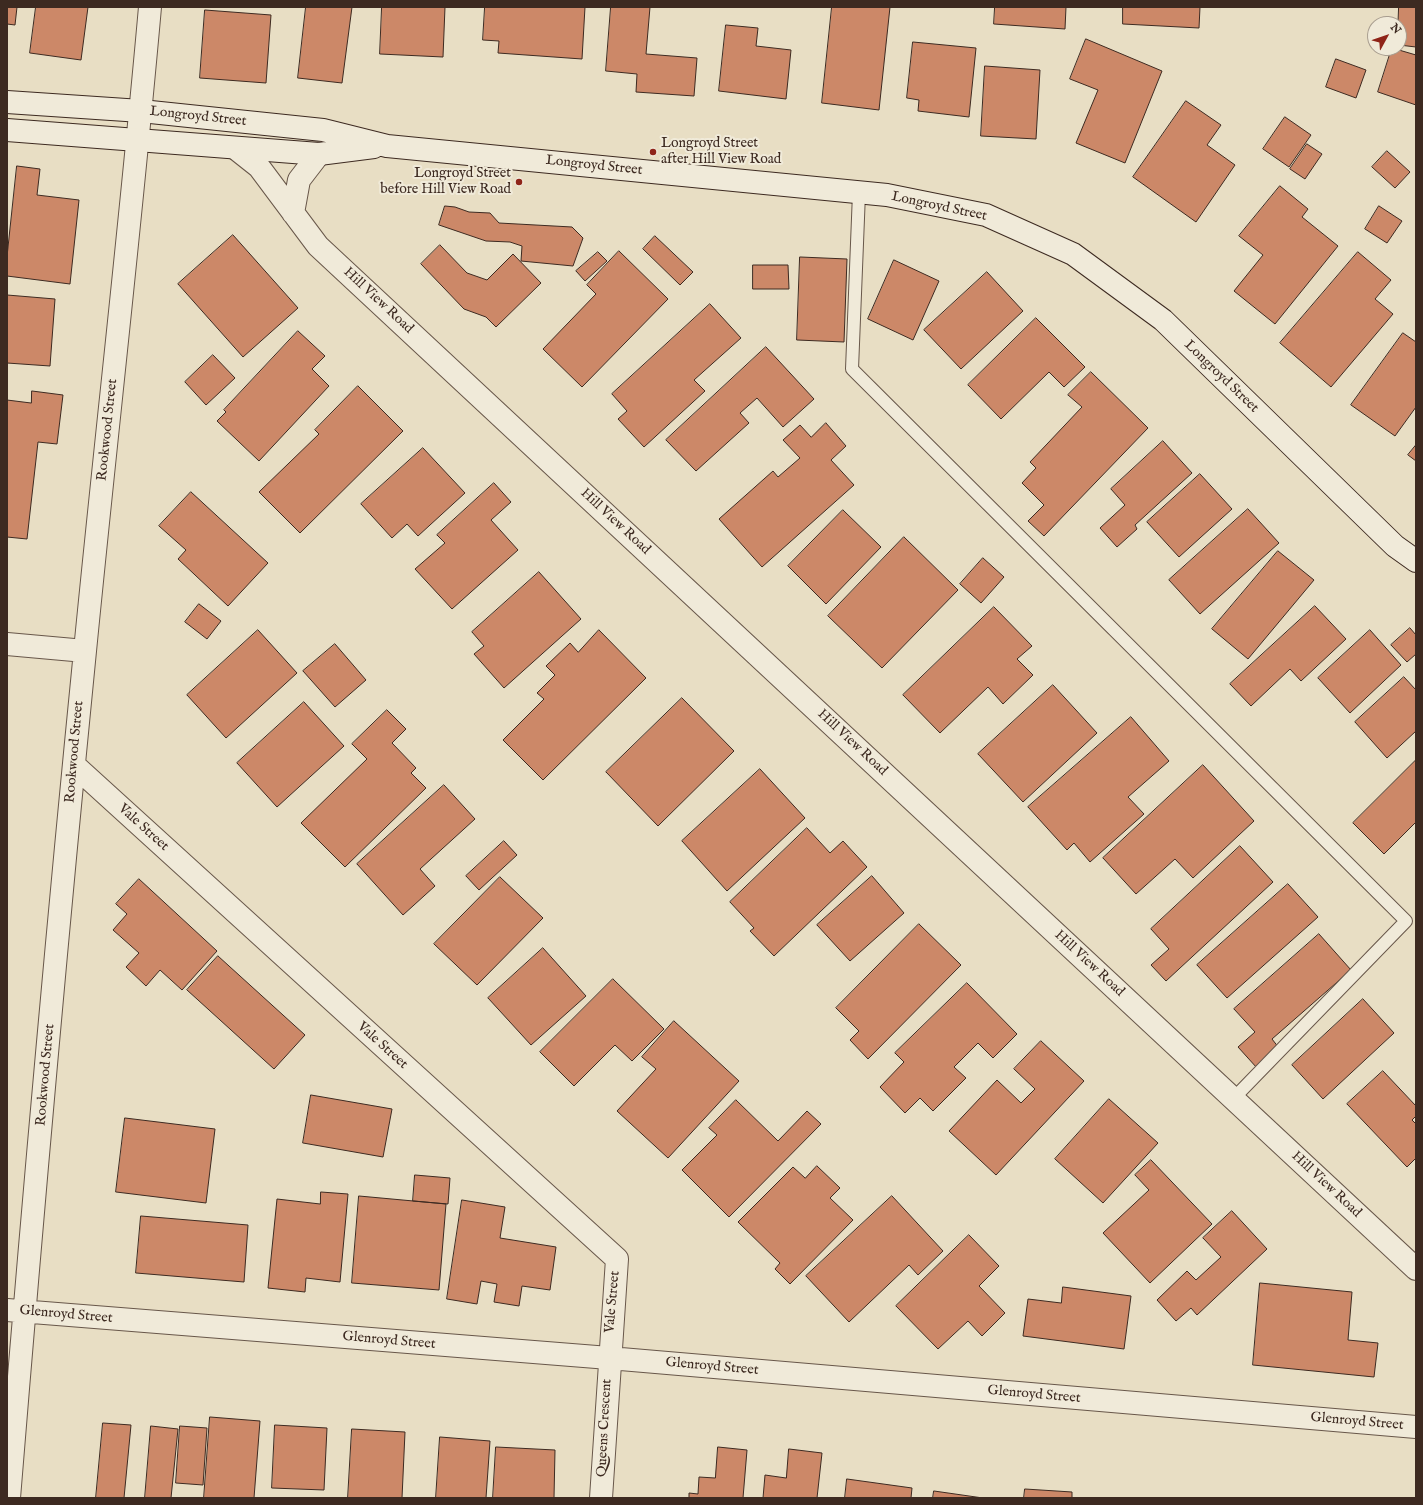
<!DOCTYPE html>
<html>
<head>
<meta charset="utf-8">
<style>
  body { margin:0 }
  #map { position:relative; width:1423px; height:1505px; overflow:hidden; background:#e8dec4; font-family:"IM FELL English",serif }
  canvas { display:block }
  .frame { position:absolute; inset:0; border:8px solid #3d2a21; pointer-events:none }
  .north { position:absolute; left:1367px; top:16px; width:40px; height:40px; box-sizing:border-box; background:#f0ead9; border:1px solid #a89d8f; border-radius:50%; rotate:50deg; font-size:11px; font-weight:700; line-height:16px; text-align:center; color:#3d2a21 }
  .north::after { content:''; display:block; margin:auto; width:14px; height:18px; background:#8f2418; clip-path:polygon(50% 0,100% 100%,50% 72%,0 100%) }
</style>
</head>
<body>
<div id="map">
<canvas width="1423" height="1505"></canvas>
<div class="frame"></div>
<div class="north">N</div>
</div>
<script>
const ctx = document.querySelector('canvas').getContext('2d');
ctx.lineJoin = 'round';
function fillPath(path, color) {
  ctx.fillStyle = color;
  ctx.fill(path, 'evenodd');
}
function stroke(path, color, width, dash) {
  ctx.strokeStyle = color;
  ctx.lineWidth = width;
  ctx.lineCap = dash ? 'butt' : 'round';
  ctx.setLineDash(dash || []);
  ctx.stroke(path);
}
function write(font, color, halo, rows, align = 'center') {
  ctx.font = font + ' "IM FELL English",serif';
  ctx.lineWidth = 4;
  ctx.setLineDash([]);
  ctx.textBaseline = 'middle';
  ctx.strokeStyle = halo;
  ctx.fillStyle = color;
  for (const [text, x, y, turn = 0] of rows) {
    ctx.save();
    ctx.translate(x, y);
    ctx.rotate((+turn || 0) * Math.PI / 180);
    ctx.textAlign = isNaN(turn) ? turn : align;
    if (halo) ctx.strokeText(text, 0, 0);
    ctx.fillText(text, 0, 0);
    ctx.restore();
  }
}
const building = new Path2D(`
  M 7,7 L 17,7 L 15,25 L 7,24 Z
  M 36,7 L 88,7 L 81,60 L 30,53 Z
  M 306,7 L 352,7 L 342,83 L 298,78 Z
  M 382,7 L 445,7 L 443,57 L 380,54 Z
  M 485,7 L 585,7 L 582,59 L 498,53 L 499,41 L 483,40 Z
  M 611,7 L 650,7 L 646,54 L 697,58 L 694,96 L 636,92 L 637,74 L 606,71 Z
  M 832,7 L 890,7 L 879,110 L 822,103 Z
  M 995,7 L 1066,7 L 1065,29 L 994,24 Z
  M 1123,7 L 1200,7 L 1199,28 L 1123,24 Z
  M 1399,7 L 1416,7 L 1416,47 L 1399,45 L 1398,24 Z
  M 205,10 L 271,15 L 266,83 L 200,78 Z
  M 726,25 L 758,28 L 756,46 L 791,50 L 786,99 L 719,91 Z
  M 1086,39 L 1162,71 L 1125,163 L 1076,143 L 1098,90 L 1070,79 Z
  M 913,42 L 976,48 L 969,117 L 918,111 L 919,100 L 907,98 Z
  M 1392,48 L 1416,55 L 1416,105 L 1378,92 Z
  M 1336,59 L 1366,70 L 1356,98 L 1326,87 Z
  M 985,66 L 1040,70 L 1036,139 L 981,136 Z
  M 1186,101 L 1221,125 L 1207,145 L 1235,165 L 1196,222 L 1133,177 Z
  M 1285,117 L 1311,135 L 1289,167 L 1263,149 Z
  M 1307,144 L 1322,154 L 1305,179 L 1290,169 Z
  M 1387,151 L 1410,172 L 1395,188 L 1372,167 Z
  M 17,166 L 40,169 L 37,195 L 79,200 L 70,284 L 7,276 L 7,257 Z
  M 1280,186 L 1308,209 L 1302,217 L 1338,246 L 1275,324 L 1234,291 L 1263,255 L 1239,236 Z
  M 445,206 L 455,207 L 469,212 L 490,213 L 499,223 L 572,227 L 583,238 L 573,266 L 521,261 L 522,246 L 510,242 L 486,241 L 439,225 Z
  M 1379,206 L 1402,221 L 1387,243 L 1365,229 Z
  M 233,235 L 298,308 L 243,357 L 178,284 Z
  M 655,236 L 693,272 L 680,285 L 643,249 Z
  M 440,245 L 467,273 L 487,280 L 513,254 L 541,283 L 496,327 L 486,317 L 464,309 L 421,264 Z
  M 619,251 L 668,299 L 582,387 L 543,349 L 596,294 L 587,285 Z
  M 598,252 L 607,261 L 585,281 L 576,271 Z
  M 1358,252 L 1391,280 L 1375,299 L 1393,314 L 1331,387 L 1280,343 Z
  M 800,257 L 847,259 L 844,342 L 797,340 Z
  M 894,260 L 939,281 L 913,340 L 868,319 Z
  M 753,265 L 788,265 L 789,289 L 753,289 Z
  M 987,272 L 1023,311 L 961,369 L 924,330 Z
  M 7,295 L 55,299 L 50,366 L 7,363 Z
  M 710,304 L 741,338 L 694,380 L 705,391 L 644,447 L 618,419 L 627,411 L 612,394 Z
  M 1036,318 L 1085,367 L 1064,387 L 1049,372 L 1001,419 L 968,385 Z
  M 298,331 L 325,356 L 312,369 L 329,386 L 259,461 L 217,421 L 226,412 L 224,410 Z
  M 1403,333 L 1416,342 L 1416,407 L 1395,436 L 1351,405 Z
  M 766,347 L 814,399 L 783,427 L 757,398 L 740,413 L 749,423 L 696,471 L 666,440 Z
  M 213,355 L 235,378 L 206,405 L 185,382 Z
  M 1091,372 L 1148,428 L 1044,536 L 1028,521 L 1044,505 L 1022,483 L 1036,468 L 1030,462 L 1082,407 L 1068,395 Z
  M 358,386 L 403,431 L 300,533 L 259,492 L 319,434 L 315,430 Z
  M 32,391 L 63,395 L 57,444 L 38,442 L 27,539 L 7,537 L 7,400 L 31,403 Z
  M 826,423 L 846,446 L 831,460 L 854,485 L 762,567 L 719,519 L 773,471 L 778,477 L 800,458 L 783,440 L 800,425 L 811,437 Z
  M 1163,441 L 1192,473 L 1135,525 L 1137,529 L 1117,547 L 1100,528 L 1125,505 L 1111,489 Z
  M 1416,445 L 1416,461 L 1408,455 Z
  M 423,448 L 465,493 L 418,536 L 407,524 L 392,538 L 361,504 Z
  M 1200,474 L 1232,509 L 1179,557 L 1147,522 Z
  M 494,483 L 511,502 L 491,520 L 518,550 L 452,609 L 415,569 L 445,543 L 437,535 Z
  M 191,492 L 268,563 L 228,606 L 178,559 L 186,550 L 159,526 Z
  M 1248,509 L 1279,543 L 1200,614 L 1169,580 Z
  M 843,510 L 881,547 L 826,604 L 788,566 Z
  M 904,537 L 958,590 L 882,668 L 828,616 Z
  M 1278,551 L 1314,580 L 1248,659 L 1212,629 Z
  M 983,558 L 1004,577 L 981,603 L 960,584 Z
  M 539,572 L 581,619 L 504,688 L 474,654 L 484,646 L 472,632 Z
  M 199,604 L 221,621 L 207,639 L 185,622 Z
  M 1315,606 L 1346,639 L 1301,681 L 1290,669 L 1251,706 L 1230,684 Z
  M 994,607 L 1032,646 L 1017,659 L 1033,675 L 1003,704 L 988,687 L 940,733 L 903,695 Z
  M 1410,628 L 1416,635 L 1416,654 L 1407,662 L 1391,645 Z
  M 258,630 L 297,673 L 226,738 L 187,695 Z
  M 599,630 L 646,678 L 543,780 L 503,740 L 544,699 L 537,693 L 555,675 L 546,666 L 570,643 L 578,652 Z
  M 1370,630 L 1401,665 L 1350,713 L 1318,678 Z
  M 335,644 L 366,680 L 335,707 L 303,671 Z
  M 1404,677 L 1416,690 L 1416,731 L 1387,758 L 1355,722 Z
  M 1053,685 L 1097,733 L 1023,802 L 978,754 Z
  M 682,698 L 734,751 L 658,826 L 606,772 Z
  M 304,702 L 344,746 L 277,807 L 237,763 Z
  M 387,710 L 406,729 L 392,743 L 416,768 L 411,773 L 426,788 L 345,867 L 301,823 L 367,759 L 352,744 Z
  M 1131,717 L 1169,761 L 1128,797 L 1144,814 L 1090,862 L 1074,843 L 1067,850 L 1028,807 Z
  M 1416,760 L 1416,822 L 1384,854 L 1353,823 Z
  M 1203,765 L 1254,821 L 1193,878 L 1175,859 L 1136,894 L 1103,858 Z
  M 760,769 L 805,818 L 727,891 L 682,841 Z
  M 444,785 L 475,819 L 420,869 L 435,886 L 403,915 L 357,864 Z
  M 807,828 L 830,853 L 843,841 L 867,867 L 774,956 L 750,931 L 754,928 L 730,902 Z
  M 504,841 L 517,855 L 479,890 L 466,876 Z
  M 1240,846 L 1273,882 L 1166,981 L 1151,965 L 1169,949 L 1151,929 Z
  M 872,876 L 904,913 L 850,961 L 817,925 Z
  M 500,877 L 543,918 L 477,985 L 434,944 Z
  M 139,879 L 217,951 L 182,990 L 160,970 L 146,986 L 126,967 L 139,953 L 113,930 L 127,914 L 116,904 Z
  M 1288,884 L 1318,917 L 1227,998 L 1197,965 Z
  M 919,924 L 961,965 L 868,1059 L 850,1040 L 859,1031 L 836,1008 Z
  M 1319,934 L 1351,970 L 1272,1039 L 1279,1048 L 1257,1068 L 1238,1047 L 1255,1032 L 1234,1009 Z
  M 543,948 L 586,996 L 531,1045 L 488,998 Z
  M 218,956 L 305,1035 L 274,1069 L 187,990 Z
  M 613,979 L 664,1029 L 632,1061 L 615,1045 L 574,1086 L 540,1052 Z
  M 967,983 L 1017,1034 L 993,1058 L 978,1043 L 954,1067 L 966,1078 L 933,1111 L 920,1098 L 905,1113 L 880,1087 L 904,1062 L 895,1053 Z
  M 1363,999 L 1394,1033 L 1323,1099 L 1292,1065 Z
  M 674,1021 L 739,1081 L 668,1158 L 617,1111 L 656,1069 L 642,1057 Z
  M 1041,1041 L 1084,1081 L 996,1175 L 949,1131 L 997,1080 L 1021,1103 L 1035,1089 L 1014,1069 Z
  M 1383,1071 L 1416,1106 L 1416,1116 L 1412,1120 L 1416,1124 L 1416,1158 L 1407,1167 L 1347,1104 Z
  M 311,1095 L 392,1109 L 383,1157 L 303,1143 Z
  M 1109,1099 L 1158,1143 L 1103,1203 L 1055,1159 Z
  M 736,1100 L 778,1141 L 807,1111 L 821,1124 L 729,1217 L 682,1170 L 717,1135 L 709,1128 Z
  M 125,1118 L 215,1129 L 206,1203 L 116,1192 Z
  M 1151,1160 L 1212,1224 L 1150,1283 L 1103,1233 L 1149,1190 L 1135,1175 Z
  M 817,1166 L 840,1188 L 830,1198 L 853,1220 L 790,1284 L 775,1269 L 780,1263 L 738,1222 L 793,1167 L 805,1178 Z
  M 415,1175 L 450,1178 L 448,1204 L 413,1201 Z
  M 321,1192 L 348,1194 L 340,1282 L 306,1278 L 305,1292 L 268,1288 L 277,1199 L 320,1204 Z
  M 359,1196 L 446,1204 L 439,1290 L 352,1283 Z
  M 892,1196 L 943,1251 L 918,1275 L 909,1265 L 849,1322 L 806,1276 Z
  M 462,1200 L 505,1207 L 500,1238 L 556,1247 L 550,1290 L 522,1286 L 519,1306 L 494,1302 L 497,1284 L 481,1281 L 477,1304 L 447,1299 Z
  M 1232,1211 L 1267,1249 L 1197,1315 L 1191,1308 L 1176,1321 L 1157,1300 L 1187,1271 L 1196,1280 L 1221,1257 L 1203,1238 Z
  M 141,1216 L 248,1225 L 244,1282 L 136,1273 Z
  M 969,1235 L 999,1266 L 979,1286 L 1005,1313 L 982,1336 L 968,1321 L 938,1349 L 896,1306 Z
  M 1260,1283 L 1352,1292 L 1348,1340 L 1378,1343 L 1374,1377 L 1253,1365 Z
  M 1063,1287 L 1131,1296 L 1124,1349 L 1023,1336 L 1028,1299 L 1061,1303 Z
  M 210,1417 L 260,1421 L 254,1498 L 204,1498 Z
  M 103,1423 L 131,1425 L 124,1498 L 96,1498 Z
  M 275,1425 L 327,1428 L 324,1490 L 272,1488 Z
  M 151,1426 L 178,1429 L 171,1498 L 145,1498 Z
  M 180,1426 L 207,1428 L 203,1485 L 176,1483 Z
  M 352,1429 L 405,1432 L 402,1498 L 348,1498 Z
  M 440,1437 L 490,1441 L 486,1498 L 436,1498 Z
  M 496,1447 L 555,1450 L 554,1498 L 493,1498 Z
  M 718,1447 L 747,1450 L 743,1498 L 689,1498 L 689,1493 L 698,1494 L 699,1477 L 715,1478 Z
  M 789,1449 L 822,1453 L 817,1498 L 763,1498 L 765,1475 L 786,1478 Z
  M 847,1479 L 912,1488 L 911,1498 L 845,1498 Z
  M 1025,1489 L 1072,1492 L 1072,1498 L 1024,1498 Z
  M 934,1491 L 983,1498 L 933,1498 Z`);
const lane = new Path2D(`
  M 859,193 L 852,369 L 1406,921 L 1234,1098`);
const street = new Path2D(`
  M 235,148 L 259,167 L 318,246 L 1416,1269
  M 293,213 L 299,180 L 319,154
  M 7,644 L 85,651
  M 74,765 L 617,1259 L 601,1498
  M 7,1310 L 609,1358 L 1416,1427
  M 9,1498 C 32,1215 57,933 85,651 C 106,436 131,222 150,7`);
const secondary = new Path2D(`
  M 7,102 L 141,111 L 323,130 L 387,146 L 887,195 L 986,215 L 1073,254 L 1163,320 L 1395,546 L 1416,561
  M 7,130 L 319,154 L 374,147`);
const markers = [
  [653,152,4,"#8f2418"],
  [519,182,4,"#8f2418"]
];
const streetNames = [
  ["Longroyd Street",198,117,6],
  ["Longroyd Street",594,166,6],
  ["Longroyd Street",939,207,12],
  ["Hill View Road",378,301,43],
  ["Longroyd Street",1221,377,44],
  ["Rookwood Street",108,430,-84],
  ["Hill View Road",615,522,43],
  ["Hill View Road",852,743,43],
  ["Rookwood Street",75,752,-85],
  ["Vale Street",143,828,42],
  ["Hill View Road",1089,964,43],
  ["Vale Street",382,1046,42],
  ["Rookwood Street",46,1075,-85],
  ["Hill View Road",1326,1185,43],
  ["Vale Street",613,1302,-85],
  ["Glenroyd Street",66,1315,5],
  ["Glenroyd Street",389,1341,5],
  ["Glenroyd Street",712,1367,5],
  ["Glenroyd Street",1034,1395,5],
  ["Glenroyd Street",1357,1422,5],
  ["Queens Crescent",605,1428,-87]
];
const poiNames = [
  ["Longroyd Street",661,144],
  ["after Hill View Road",661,160],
  ["Longroyd Street",511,174,"right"],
  ["before Hill View Road",511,190,"right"]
];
fillPath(building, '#cc8868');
stroke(building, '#3d2a21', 1);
stroke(lane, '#68574a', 14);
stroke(street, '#68574a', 24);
stroke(secondary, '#3d2a21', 24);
stroke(lane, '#f0ead9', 12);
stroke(street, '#f0ead9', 22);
stroke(secondary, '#f0ead9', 22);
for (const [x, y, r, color] of markers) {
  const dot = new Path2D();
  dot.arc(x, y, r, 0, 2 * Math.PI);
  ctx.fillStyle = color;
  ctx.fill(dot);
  stroke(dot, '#f0ead9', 1.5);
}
write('14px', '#3d2a21', '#f0ead9', streetNames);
write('14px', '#3d2a21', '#f0ead9', poiNames, 'left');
</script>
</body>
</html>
